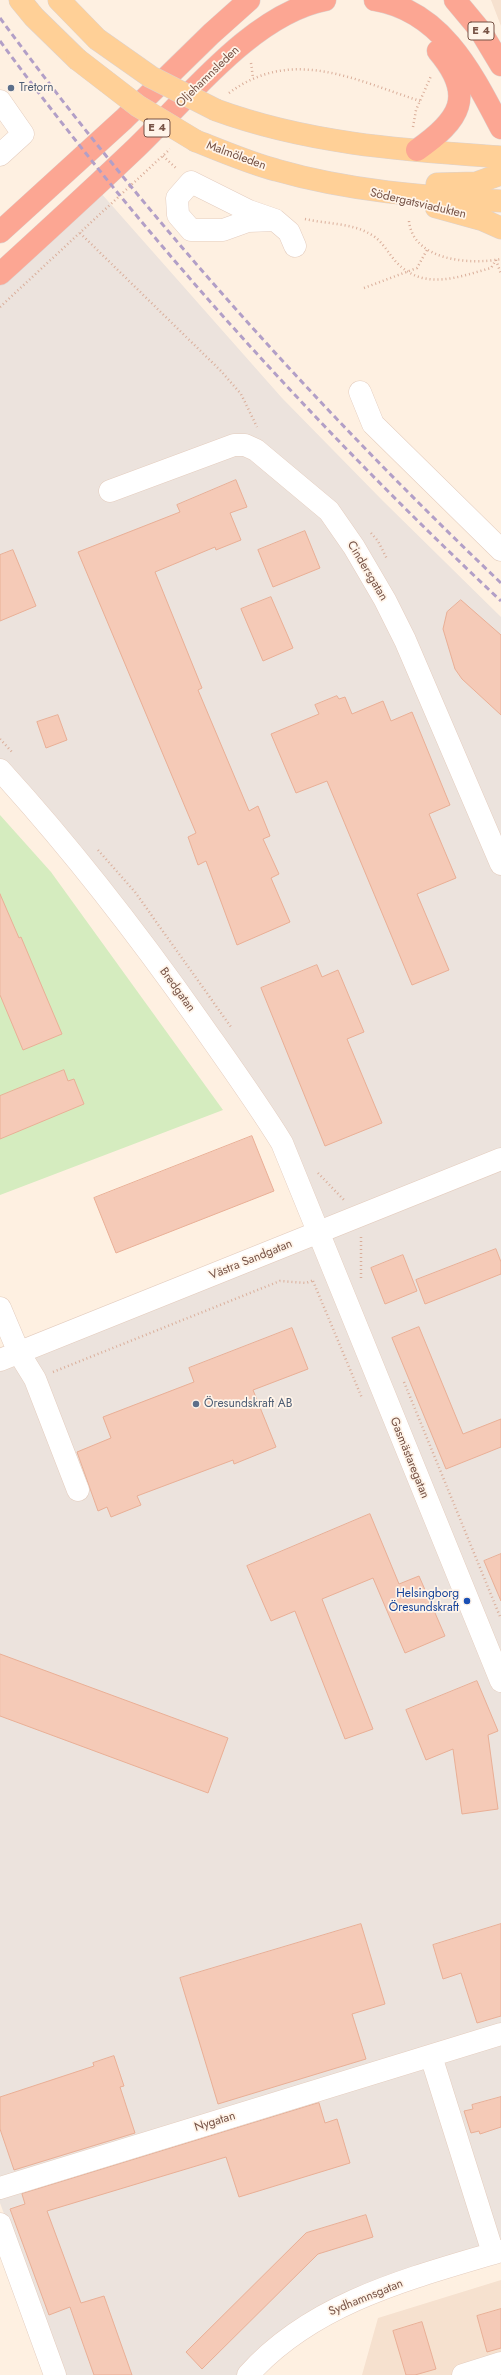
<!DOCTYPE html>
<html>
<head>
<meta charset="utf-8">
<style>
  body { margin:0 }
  canvas { display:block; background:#fef0e1 }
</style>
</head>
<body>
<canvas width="501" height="2375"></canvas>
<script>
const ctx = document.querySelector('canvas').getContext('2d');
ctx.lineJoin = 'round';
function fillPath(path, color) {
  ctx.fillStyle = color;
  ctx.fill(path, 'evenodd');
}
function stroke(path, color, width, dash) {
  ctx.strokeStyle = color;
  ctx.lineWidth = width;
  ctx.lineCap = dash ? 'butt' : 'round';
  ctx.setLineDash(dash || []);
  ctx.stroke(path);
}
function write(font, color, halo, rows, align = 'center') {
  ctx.font = font + ' Jost,sans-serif';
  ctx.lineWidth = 3.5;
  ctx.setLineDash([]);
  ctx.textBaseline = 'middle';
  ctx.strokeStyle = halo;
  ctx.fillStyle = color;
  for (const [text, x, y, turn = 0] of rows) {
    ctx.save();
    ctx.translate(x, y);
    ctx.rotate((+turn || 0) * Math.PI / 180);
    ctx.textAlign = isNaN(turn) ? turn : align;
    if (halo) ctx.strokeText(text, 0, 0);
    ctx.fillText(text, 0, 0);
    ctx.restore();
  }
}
const residential = new Path2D(`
  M 491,0 L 501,0 L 501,26 Z
  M 501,2280 L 501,2375 L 362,2375 L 378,2318 Z`);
const industrial = new Path2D(`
  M 100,192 L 282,398 L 383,501 L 501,617 L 501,2243 L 254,2357 L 237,2375 L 64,2375 L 0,2203 L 0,1366 L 325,1235 L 305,1184 L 0,760 L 0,284 Z`);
const green = new Path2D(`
  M 0,815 L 51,872 L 223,1110 L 0,1195 Z`);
const building = new Path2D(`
  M 236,480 L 247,507 L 230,513 L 241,540 L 216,550 L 215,547 L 155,572 L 202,688 L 198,690 L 249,811 L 258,806 L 270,836 L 263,839 L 279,874 L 271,878 L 290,922 L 237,945 L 206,861 L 198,865 L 188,837 L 196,833 L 78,552 L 180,512 L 177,505 Z
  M 305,531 L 320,568 L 273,587 L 258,550 Z
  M 13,550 L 36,606 L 0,621 L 0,555 Z
  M 271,597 L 293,648 L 263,661 L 241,609 Z
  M 461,600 L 501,635 L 501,715 L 462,679 L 455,669 L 443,629 L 447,612 Z
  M 337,696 L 339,699 L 345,697 L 352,714 L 383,701 L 391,721 L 412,712 L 450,805 L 429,814 L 456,878 L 417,894 L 449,970 L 412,985 L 327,781 L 296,793 L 271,734 L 319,714 L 315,705 Z
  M 58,715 L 67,740 L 46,748 L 37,722 Z
  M 0,894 L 19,938 L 21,937 L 62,1034 L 23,1050 L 0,995 Z
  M 317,965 L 322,977 L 338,970 L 364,1032 L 347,1039 L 382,1123 L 325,1146 L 261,988 Z
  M 64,1070 L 68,1081 L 74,1079 L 84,1104 L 0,1139 L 0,1096 Z
  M 252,1136 L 274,1191 L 116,1253 L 94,1198 Z
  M 496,1249 L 501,1262 L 501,1274 L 425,1304 L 416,1280 Z
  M 403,1255 L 417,1291 L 385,1304 L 371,1268 Z
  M 419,1327 L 463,1434 L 501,1419 L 501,1447 L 446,1469 L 392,1338 Z
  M 292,1328 L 308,1369 L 253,1390 L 276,1447 L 234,1464 L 233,1460 L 137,1496 L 141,1505 L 111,1517 L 107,1507 L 98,1511 L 77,1452 L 111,1438 L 103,1417 L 194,1382 L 189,1368 Z
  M 370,1514 L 399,1584 L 419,1576 L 445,1636 L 405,1653 L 373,1578 L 322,1599 L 373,1729 L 345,1739 L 295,1611 L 271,1621 L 247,1566 Z
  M 501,1554 L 501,1601 L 484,1561 Z
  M 0,1654 L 228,1738 L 208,1793 L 0,1716 Z
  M 477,1681 L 498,1731 L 488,1735 L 498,1809 L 462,1814 L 453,1749 L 426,1760 L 406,1710 Z
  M 361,1924 L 385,2004 L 352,2014 L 366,2059 L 218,2104 L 180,1978 Z
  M 501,1924 L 501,2016 L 477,2023 L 461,1973 L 443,1979 L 433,1945 Z
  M 114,2056 L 124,2086 L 120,2087 L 135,2133 L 14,2170 L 0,2129 L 0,2097 L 94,2066 L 93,2063 Z
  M 501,2097 L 501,2127 L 480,2134 L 479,2131 L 471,2133 L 464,2111 L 473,2109 L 472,2105 Z
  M 319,2103 L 325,2123 L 337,2119 L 350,2163 L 239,2197 L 226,2157 L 47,2211 L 81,2303 L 104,2296 L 132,2375 L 94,2375 L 70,2307 L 49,2315 L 10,2209 L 25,2204 L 22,2194 Z
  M 366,2215 L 373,2237 L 318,2254 L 202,2369 L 186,2352 L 306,2233 Z
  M 501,2309 L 501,2348 L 487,2352 L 477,2316 Z
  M 422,2322 L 436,2369 L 415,2375 L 406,2375 L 393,2331 Z`);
const path = new Path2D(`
  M 251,63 L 253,78
  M 229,93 C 292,46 355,80 420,101
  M 413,127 L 416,110 L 431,76
  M 163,156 L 176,168
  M 305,219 C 326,224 352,223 370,234 C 382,240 388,253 397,263 C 425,291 458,277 491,268 L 496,260
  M 409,221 C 413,261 471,265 501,259
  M 80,233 L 221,371 L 241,394 L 257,427
  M 496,260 L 501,274
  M 364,288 L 417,268 L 428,248
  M 0,307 L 170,149
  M 371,533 L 378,541 L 387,559
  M 0,739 L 12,752
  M 98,850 L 135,892 L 231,1027
  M 318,1173 L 344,1200
  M 361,1278 L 361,1237
  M 313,1281 L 362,1398
  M 53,1372 L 280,1281 L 306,1283 L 314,1280
  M 404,1382 L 501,1619`);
const minor = new Path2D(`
  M 0,101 L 23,134 L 0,155
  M 275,220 L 248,221 L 223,230 L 191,230 L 178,215 L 177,198 L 191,182 L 249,211 L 275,220 L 289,232 L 295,246
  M 360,392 L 373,424 L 501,550
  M 110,491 L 234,445 L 245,445 L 256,450 L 329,511 L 354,547 L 385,600 L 405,640 L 501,864
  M 0,770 C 72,849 137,933 199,1021 C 227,1061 256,1101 282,1143 L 501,1681
  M 0,1308 L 19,1353 L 35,1379 L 78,1490
  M 0,1360 L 501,1159
  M 431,2056 L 493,2253
  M 0,2188 L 501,2034
  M 0,2224 L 55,2375
  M 248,2375 C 313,2302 411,2278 501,2251
  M 463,2375 L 501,2363`);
const major = new Path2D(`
  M 20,0 L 34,17 L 77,59
  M 59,0 L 97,39
  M 216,110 C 309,144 404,150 501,157
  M 196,141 C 222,151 249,163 276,170 C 349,191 425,197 501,201
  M 437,184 L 476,183 L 501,174
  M 436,207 L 483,220 L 501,228`);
const highway = new Path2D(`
  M 375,0 C 442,11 472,73 501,128
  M 455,0 L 480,30 L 501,65
  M 417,150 C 460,120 476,96 438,51
  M 0,232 L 124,119 L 211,34 L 249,0
  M 0,274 C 46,232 92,190 137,147 C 188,98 253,14 325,0`);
const rail = new Path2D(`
  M 0,18 C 150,222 318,409 501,583
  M 0,41 C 148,243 319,430 501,601`);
const majorBridge = new Path2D(`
  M 97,39 L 151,77 L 216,110
  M 77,59 L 138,106 L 196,141`);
const markers = [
  [11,88,4,"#5c6f8a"],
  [196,1404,4,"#5c6f8a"],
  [467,1601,4,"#1a4fb4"]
];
const shields = [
  [481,31,26],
  [157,128,26]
];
const shieldNames = [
  ["E 4",481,31],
  ["E 4",157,128]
];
const streetNames = [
  ["Oljehamnsleden",208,77,-44],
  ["Malmöleden",236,156,20],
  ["Södergatsviadukten",418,204,13],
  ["Cindersgatan",367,571,59],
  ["Bredgatan",177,990,54],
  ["Västra Sandgatan",251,1260,-22],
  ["Gasmästaregatan",409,1458,68],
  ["Nygatan",215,2122,-17],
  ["Sydhamnsgatan",366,2298,-22]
];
const serviceNames = [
  ["Tretorn",19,88],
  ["Öresundskraft AB",204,1404]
];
const transitNames = [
  ["Helsingborg",459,1594],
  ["Öresundskraft",459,1608]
];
fillPath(residential, '#f6e1cf');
fillPath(industrial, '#ece3dd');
fillPath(green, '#d5ecbf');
fillPath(building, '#f5cab7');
stroke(building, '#e9af96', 1);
stroke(minor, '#e4cdbf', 23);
stroke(major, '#dcd2cf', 23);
stroke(highway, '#dcd2cf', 23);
stroke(path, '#daae9a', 2.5, [1, 3]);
stroke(minor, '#fff', 22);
stroke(major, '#ffd097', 22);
stroke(highway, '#fca693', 22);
stroke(rail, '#b29fc7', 3, [6, 4]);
stroke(majorBridge, '#dcd2cf', 23, []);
stroke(majorBridge, '#ffd097', 22);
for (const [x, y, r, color] of markers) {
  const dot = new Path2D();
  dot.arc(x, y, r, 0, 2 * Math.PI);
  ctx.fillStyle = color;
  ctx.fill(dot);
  stroke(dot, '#fff4e9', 1.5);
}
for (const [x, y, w] of shields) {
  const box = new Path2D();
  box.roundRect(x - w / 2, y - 9, w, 18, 3);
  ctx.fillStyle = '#fff4e9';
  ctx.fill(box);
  stroke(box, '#775346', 1);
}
write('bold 11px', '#775346', null, shieldNames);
write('12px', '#775346', '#fff4e9', streetNames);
write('12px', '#4e5e75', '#fff4e9', serviceNames, 'left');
write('12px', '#164399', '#fff4e9', transitNames, 'right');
</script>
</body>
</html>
